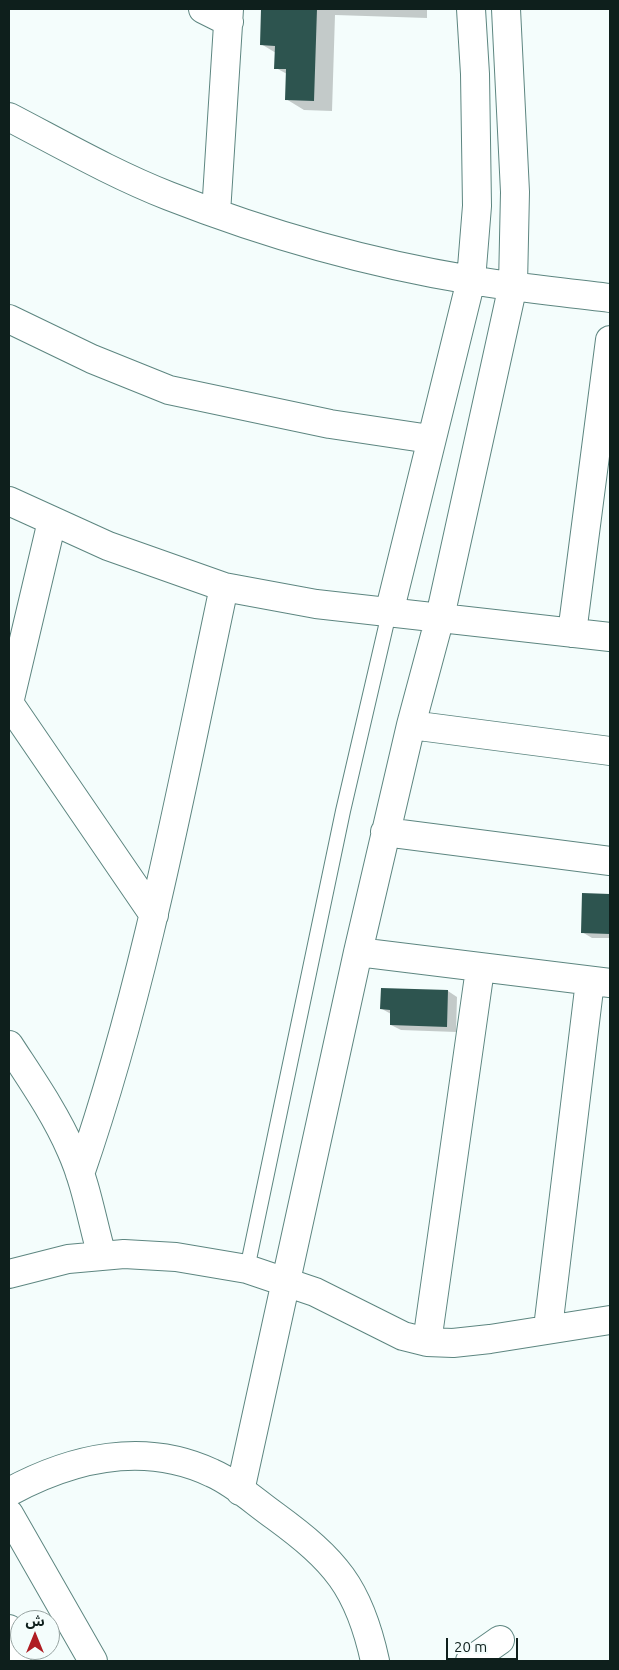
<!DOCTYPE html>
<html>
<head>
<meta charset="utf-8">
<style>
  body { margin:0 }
  #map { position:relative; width:619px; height:1670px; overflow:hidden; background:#f4fdfc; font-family:Ubuntu,"Noto Sans Arabic",sans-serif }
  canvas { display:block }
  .frame { position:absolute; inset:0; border:10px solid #0e1f1c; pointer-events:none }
  .north { position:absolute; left:10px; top:1610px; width:50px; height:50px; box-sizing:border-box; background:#f4fdfc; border:1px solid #98a4a2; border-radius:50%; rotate:0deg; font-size:14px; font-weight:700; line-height:20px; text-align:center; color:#0e1f1c }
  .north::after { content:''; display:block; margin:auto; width:18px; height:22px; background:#af1d23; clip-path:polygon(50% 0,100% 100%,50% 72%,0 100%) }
  .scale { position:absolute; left:446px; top:1638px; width:72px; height:22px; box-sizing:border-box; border:2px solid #0e1f1c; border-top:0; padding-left:6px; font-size:15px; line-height:18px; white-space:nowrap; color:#0e1f1c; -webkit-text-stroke:4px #f4fdfc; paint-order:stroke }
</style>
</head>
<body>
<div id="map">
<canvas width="619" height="1670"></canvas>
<div class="frame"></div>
<div class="north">ش</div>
<div class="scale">20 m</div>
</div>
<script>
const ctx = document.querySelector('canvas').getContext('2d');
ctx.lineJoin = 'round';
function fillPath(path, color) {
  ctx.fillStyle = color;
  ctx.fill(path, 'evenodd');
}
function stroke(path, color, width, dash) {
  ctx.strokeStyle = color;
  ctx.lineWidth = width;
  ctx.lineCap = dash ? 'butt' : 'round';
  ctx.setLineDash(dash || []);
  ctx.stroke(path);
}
const shadow = new Path2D(`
  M 270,9 L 427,9 L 427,18 L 335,15 L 332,111 L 304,110 L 286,99 L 287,74 L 276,68 L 276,53 L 261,44 Z
  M 584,894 L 610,895 L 610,938 L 592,938 L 582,932 Z
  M 448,991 L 457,997 L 456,1032 L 401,1030 L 391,1025 L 391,1014 L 382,1009 Z`);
const building = new Path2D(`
  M 261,9 L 317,9 L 314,101 L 285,100 L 286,69 L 274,69 L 275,46 L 260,45 Z
  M 582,893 L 610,894 L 610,934 L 581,933 Z
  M 381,988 L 448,990 L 447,1027 L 390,1025 L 390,1010 L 380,1009 Z`);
const service = new Path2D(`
  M 247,1269 L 343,811 L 389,613`);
const minor = new Path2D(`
  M 203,9 L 229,22
  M 9,117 C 61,144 113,174 169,196 C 266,234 368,263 471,280 C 517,288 564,292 610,298
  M 216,213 L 229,9
  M 9,319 L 92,359 L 169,390 L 330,424 L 430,439
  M 9,501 L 108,546 L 224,587 L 316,604 L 610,637
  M 389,613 L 471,280 L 477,206 L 475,74 L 471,9
  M 572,633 L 610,340
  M 9,703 L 154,915
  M 9,703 L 52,521
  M 411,725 L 610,751
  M 385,832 L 610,861
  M 358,952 L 610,983
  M 9,1045 C 31,1079 55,1113 71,1150 C 86,1183 92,1221 102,1256
  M 80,1174 C 146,983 182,784 224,587
  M 9,1274 L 68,1259 L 124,1254 L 176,1257 L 247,1269 L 315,1292 L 403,1336 L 427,1342 L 453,1343 L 490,1339 L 610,1320
  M 548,1328 L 590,981
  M 427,1342 L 480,969
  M 240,1491 L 358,952 L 411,725 L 440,617 L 513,285 L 515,192 L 506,9
  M 9,1492 C 72,1458 144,1441 212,1473 C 235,1483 255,1502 275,1516 C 335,1560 359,1587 375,1661
  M 9,1514 L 93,1661
  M 9,1629 L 20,1650
  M 470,1661 L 500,1640`);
fillPath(shadow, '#0003');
fillPath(building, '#2d544f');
stroke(service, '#5d8680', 16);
stroke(minor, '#5d8680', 30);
stroke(service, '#fff', 14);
stroke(minor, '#fff', 28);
</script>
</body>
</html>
